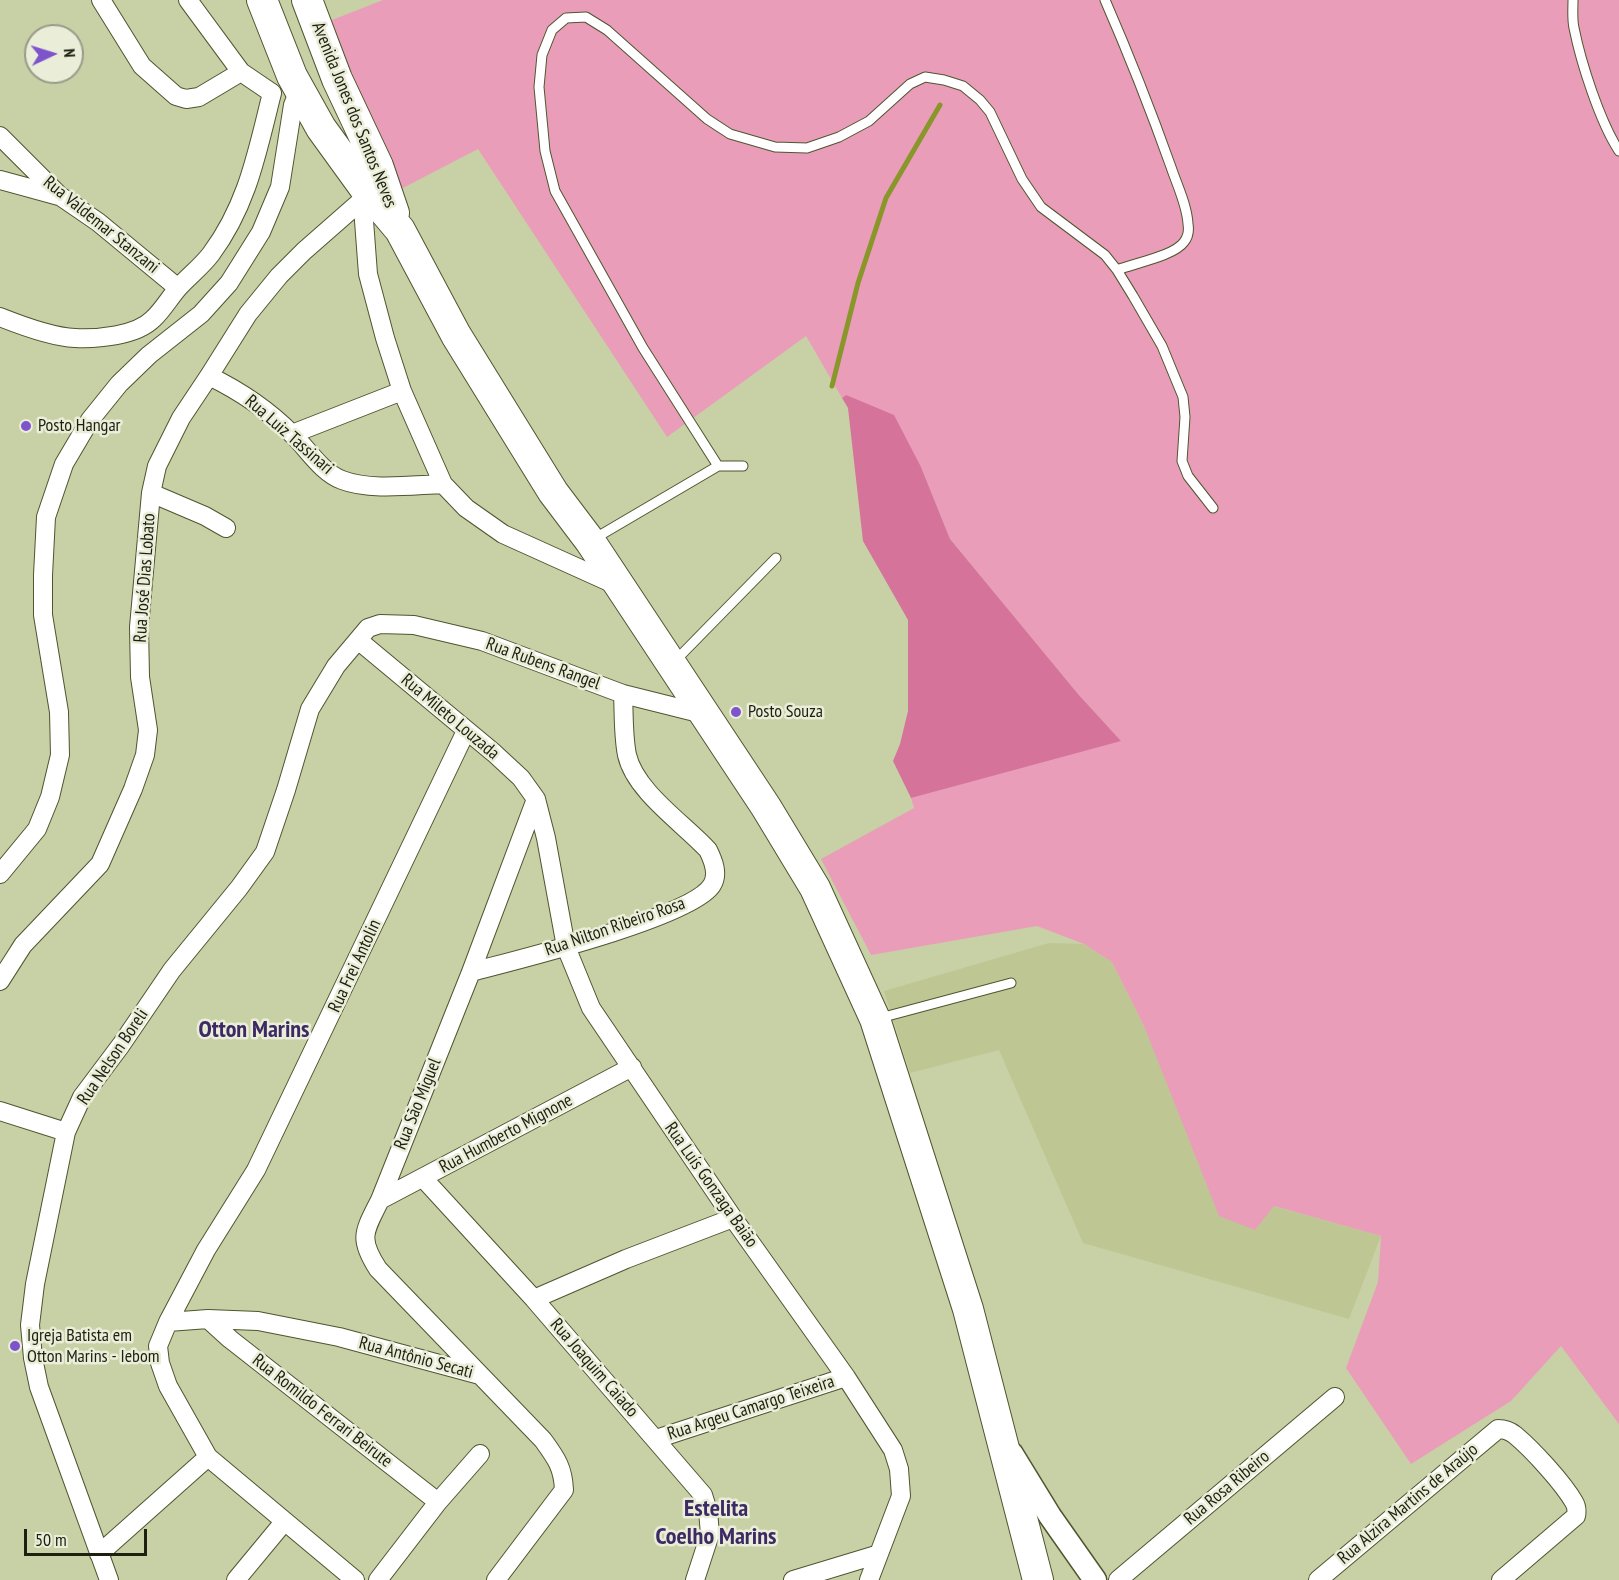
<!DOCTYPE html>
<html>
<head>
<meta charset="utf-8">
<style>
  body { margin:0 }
  #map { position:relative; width:1619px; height:1580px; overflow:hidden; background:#c8d0a5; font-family:"PT Sans Narrow",sans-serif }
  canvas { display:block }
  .north { position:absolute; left:24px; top:24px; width:60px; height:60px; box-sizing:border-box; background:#eaeed9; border:2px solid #989b88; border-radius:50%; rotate:86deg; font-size:16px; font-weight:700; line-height:24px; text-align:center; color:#1d1f0f }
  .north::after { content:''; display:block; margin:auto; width:21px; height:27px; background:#7e54cd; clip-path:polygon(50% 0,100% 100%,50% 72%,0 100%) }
  .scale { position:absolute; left:24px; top:1529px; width:123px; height:27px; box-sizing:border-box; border:3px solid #1d1f0f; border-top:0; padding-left:8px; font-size:18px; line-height:21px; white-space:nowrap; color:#1d1f0f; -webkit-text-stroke:4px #eaeed9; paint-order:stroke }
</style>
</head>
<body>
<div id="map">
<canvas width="1619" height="1580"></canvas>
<div class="north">N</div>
<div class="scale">50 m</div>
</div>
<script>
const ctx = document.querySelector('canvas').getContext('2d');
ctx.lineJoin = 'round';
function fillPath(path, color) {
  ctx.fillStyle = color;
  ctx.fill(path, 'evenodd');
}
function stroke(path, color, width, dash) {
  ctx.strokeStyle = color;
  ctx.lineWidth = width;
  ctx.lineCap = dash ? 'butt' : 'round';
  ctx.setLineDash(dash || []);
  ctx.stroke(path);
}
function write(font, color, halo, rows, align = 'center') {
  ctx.font = font + ' "PT Sans Narrow",sans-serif';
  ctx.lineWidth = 5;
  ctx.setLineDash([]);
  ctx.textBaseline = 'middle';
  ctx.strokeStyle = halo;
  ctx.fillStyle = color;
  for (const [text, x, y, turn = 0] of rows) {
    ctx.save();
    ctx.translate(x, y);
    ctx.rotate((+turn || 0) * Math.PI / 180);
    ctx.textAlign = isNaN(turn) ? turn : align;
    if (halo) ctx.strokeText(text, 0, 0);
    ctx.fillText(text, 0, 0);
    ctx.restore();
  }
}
const built = new Path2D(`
  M 1049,943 L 1084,944 L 1112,962 L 1144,1026 L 1273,1206 L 1381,1236 L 1349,1319 L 1083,1243 L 999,1050 L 910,1073 L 884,991 Z`);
const green = new Path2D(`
  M 383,0 L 1619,0 L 1619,1424 L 1561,1346 L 1511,1401 L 1411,1464 L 1346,1368 L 1378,1282 L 1381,1236 L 1274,1206 L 1255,1230 L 1219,1216 L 1144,1026 L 1112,962 L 1084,944 L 1037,926 L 871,955 L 821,859 L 914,808 L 911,798 L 1120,740 L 1078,694 L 950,539 L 921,467 L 846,395 L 842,398 L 806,336 L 667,437 L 478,149 L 399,190 L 327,22 Z`);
const forest = new Path2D(`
  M 846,395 L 894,415 L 921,467 L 950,539 L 1078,694 L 1121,741 L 911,798 L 893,761 L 900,744 L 908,711 L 908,620 L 863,541 L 848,408 L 842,398 Z`);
const stream = new Path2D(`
  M 832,386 L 858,283 L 886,198 L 940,105`);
const service = new Path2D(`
  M 1105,0 C 1129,55 1151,111 1171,167 C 1177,185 1187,205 1188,224 C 1189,230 1188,237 1184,242 C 1174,256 1135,263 1117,270
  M 1573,0 C 1573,9 1572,19 1574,28 C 1581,63 1600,122 1619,151
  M 718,466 L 643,348 L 555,191 L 545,151 L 539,87 L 542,55 L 552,30 L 566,18 L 586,17 L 607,30 L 707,119 L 730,134 L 775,147 L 807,148 L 839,137 L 869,121 L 910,84 L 925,77 L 944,80 L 963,86 L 980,100 L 990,112 L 1022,179 L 1041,207 L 1105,255 L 1117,270 L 1133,296 L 1162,346 L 1183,397 L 1185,417 L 1182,461 L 1188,476 L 1213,508
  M 592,540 L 718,466 L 743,466
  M 675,661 L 776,558
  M 880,1018 L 1011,983`);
const minor = new Path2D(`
  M 101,0 L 142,66 L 176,96 L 186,99 L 199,97 L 241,72
  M 188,0 L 241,72 L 272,93
  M 0,136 L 60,196 L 98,222 L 178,288
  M 0,180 L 59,196
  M 362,194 L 368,274 L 385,338 L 402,391 L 443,484 L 466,508 L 503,534 L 616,585
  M 0,317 C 20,325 53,337 75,338 C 98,339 136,336 153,319 C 163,310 170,297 179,287 C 189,276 202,266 211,254 C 248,204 257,152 272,93
  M 209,376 C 240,391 268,410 292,434 C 308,449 321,472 342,480 C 370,491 413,485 443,484
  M 292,434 L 402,391
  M 151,493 L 205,516 L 226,528
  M 358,640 L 494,753 L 521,778 L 536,799 L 546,838 L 566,947 L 591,1008 L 733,1218 L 846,1377 L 893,1450 L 899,1469 L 901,1496 L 869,1580
  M 0,874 L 37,829 L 50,797 L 60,755 L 59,712 L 43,615 L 43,575 L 46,517 L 64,464 L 90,420 L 119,384 L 149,355 L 201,314 L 229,283 L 261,232 L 280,187 L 293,105 L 299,90
  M 471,972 C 513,961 693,917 712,885 C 719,874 713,860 708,850 C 683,823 635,791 627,755 C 623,735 624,713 623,694
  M 0,981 L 23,945 L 100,864 L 133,789 L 145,755 L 148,730 L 140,677 L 139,627 L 151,493 L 157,466 L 181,418 L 209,376 L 248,314 L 279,276 L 304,251 L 361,201
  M 0,1111 L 66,1132
  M 423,1178 L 534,1299 L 703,1495 L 708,1511 L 710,1534 L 695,1580
  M 380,1200 L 632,1067
  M 534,1299 L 626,1259 L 733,1218
  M 208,1319 L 230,1339 L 438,1502
  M 168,1322 L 208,1319 L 258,1321 L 339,1337 L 480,1375
  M 656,1439 L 846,1377
  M 99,1554 L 208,1457
  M 109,1580 L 39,1387 L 33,1358 L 30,1325 L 35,1284 L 66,1132 L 82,1097 L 121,1045 L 172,970 L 239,888 L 265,852 L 286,790 L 310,709 L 336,666 L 368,628 L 380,624 L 414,625 L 482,641 L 623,694 L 703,714
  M 236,1580 L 284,1522
  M 355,1580 L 208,1457 L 168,1386 L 160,1363 L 158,1346 L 168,1322 L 206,1250 L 256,1170 L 466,731
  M 378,1580 L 438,1502 L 480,1454
  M 496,1580 L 564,1490 C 563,1467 556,1458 543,1440 L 378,1269 C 358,1238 364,1232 380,1200 L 471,972 L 536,799
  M 793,1580 L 879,1554
  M 1118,1580 L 1335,1397
  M 1318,1580 L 1498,1429 C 1505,1429 1510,1431 1515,1435 C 1533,1450 1563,1483 1574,1502 C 1577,1507 1577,1511 1576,1516 L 1501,1580`);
const tertiary = new Path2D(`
  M 1012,1454 L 1050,1516 L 1095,1580`);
const trunk = new Path2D(`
  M 262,0 L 292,76 L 321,128 L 363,186 L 400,230 L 456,335 L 553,492 L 590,541 L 766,807 L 815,888 L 875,1019 L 968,1309 L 1038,1580
  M 307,0 L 337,79 L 378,166 L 394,213`);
const markers = [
  [26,426,6,"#7e54cd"],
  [736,712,6,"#7e54cd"],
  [15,1346,6,"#7e54cd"]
];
const streetNames = [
  ["Avenida Jones dos Santos Neves",354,115,68],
  ["Rua Valdemar Stanzani",101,225,39],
  ["Rua Luiz Tassinari",289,435,41],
  ["Rua José Dias Lobato",145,578,-86],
  ["Rua Rubens Rangel",543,664,20],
  ["Rua Mileto Louzada",450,717,40],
  ["Rua Nilton Ribeiro Rosa",615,927,-19],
  ["Rua Frei Antolin",355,966,-65],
  ["Rua Nelson Boreli",113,1057,-56],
  ["Rua São Miguel",418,1104,-68],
  ["Rua Humberto Mignone",506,1134,-28],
  ["Rua Luís Gonzaga Baião",711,1185,55],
  ["Rua Antônio Secati",416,1358,15],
  ["Rua Joaquim Caiado",594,1368,49],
  ["Rua Argeu Camargo Teixeira",751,1408,-18],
  ["Rua Romildo Ferrari Beirute",322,1411,38],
  ["Rua Rosa Ribeiro",1227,1488,-40],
  ["Rua Alzira Martins de Araújo",1408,1504,-40]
];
const poiNames = [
  ["Posto Hangar",38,426],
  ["Posto Souza",748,712],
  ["Igreja Batista em",27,1336],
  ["Otton Marins - Iebom",27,1357]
];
const districtNames = [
  ["Otton Marins",254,1030],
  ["Estelita",716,1509],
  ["Coelho Marins",716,1537]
];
fillPath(built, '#bec794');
fillPath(green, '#ea9db9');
fillPath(forest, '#d5739a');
stroke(stream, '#89962a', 5);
stroke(service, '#4f552f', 11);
stroke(minor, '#4f552f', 20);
stroke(tertiary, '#4f552f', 25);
stroke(trunk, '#4f552f', 32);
stroke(service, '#fff', 9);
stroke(minor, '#fff', 18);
stroke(tertiary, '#fff', 22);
stroke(trunk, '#fff', 30);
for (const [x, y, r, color] of markers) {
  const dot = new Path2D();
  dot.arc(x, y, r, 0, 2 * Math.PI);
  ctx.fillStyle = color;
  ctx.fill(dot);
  stroke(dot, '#eaeed9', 2);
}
write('18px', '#1d1f0f', '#eaeed9', streetNames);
write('18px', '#1d1f0f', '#eaeed9', poiNames, 'left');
write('bold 24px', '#3d2a64', '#eaeed9', districtNames);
</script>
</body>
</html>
